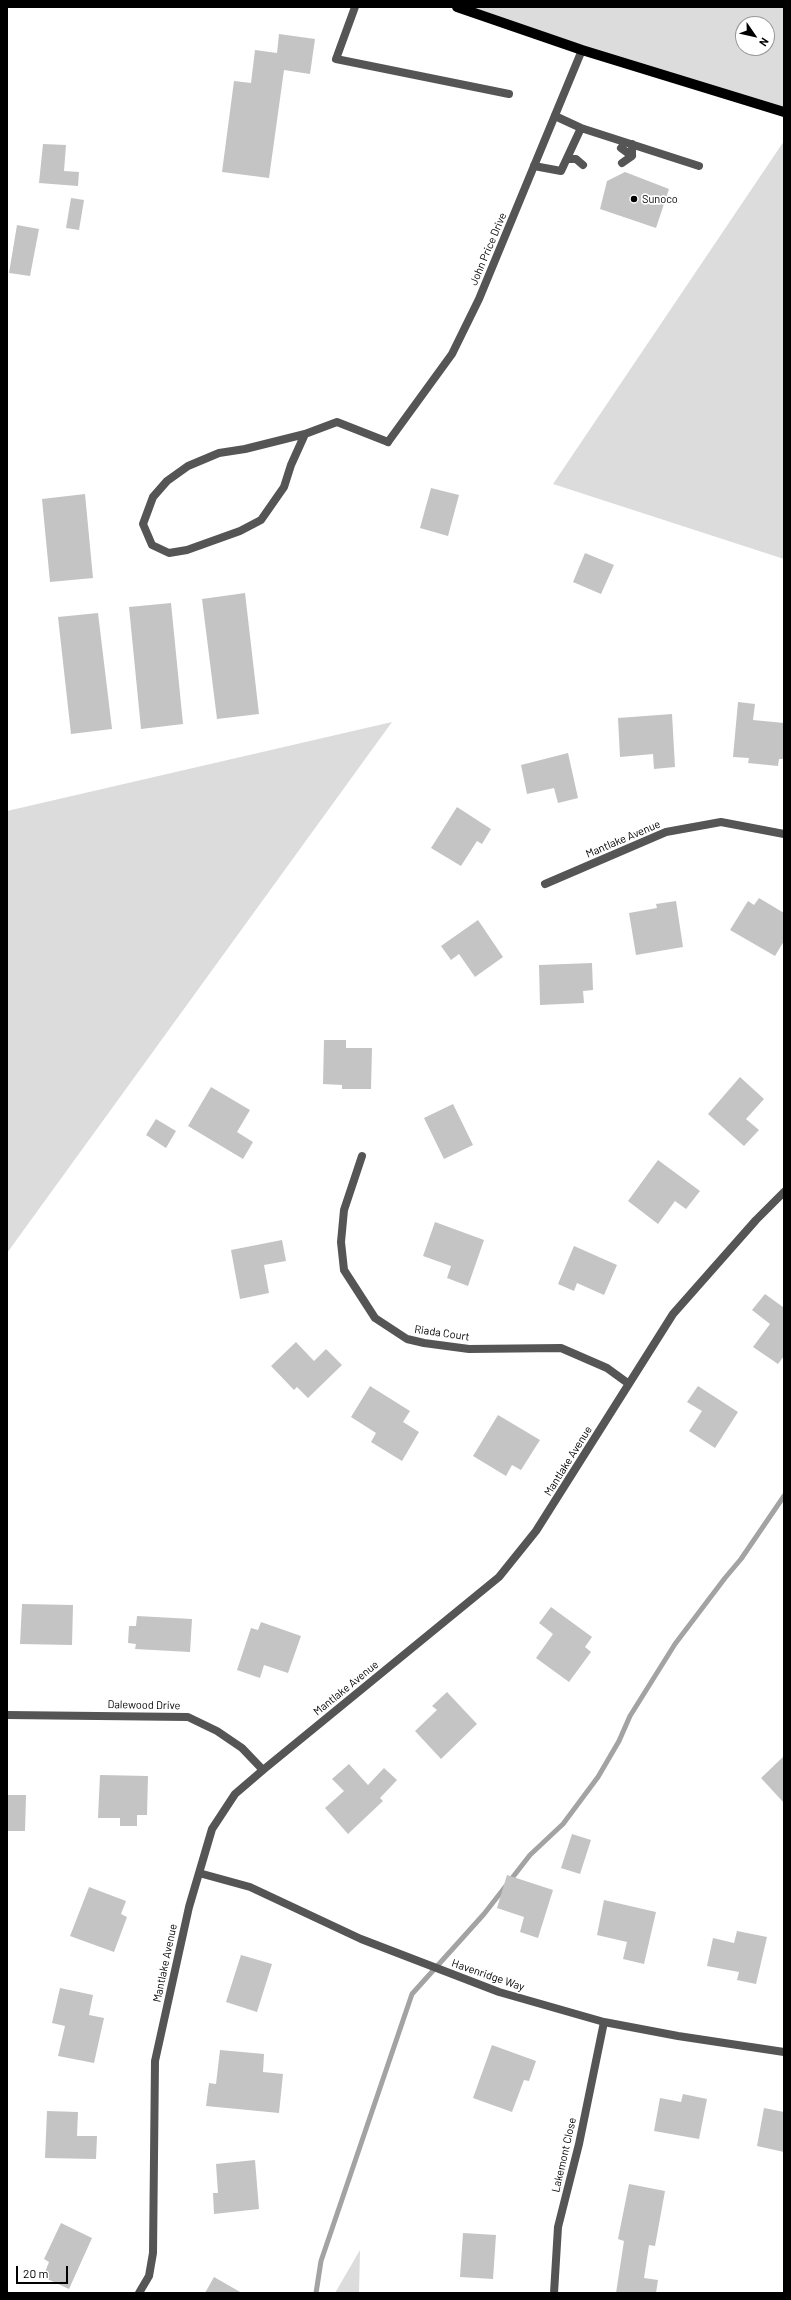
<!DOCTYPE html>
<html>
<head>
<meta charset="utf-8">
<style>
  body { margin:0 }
  #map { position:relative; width:791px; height:2300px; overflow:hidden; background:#fff; font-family:Barlow,sans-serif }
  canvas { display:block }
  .frame { position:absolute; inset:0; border:8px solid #000; pointer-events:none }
  .north { position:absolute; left:735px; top:16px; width:40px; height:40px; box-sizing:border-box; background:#fff; border:1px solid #999; border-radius:50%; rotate:124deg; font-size:11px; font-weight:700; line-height:16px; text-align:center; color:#000 }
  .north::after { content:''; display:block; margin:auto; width:14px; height:18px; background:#000; clip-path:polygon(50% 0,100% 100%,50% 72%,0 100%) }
  .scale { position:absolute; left:16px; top:2266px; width:52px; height:18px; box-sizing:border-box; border:2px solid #000; border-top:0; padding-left:5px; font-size:12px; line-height:14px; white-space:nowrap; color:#000; -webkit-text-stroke:3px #fff; paint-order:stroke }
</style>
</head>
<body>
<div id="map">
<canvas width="791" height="2300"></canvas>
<div class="frame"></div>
<div class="north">N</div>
<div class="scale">20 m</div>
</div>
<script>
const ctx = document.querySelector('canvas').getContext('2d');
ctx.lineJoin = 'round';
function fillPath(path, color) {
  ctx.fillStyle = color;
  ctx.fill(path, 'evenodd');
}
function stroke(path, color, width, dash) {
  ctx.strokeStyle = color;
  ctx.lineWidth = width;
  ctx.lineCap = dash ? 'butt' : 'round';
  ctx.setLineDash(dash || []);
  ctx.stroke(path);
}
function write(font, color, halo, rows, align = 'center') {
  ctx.font = font + ' Barlow,sans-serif';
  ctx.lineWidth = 3.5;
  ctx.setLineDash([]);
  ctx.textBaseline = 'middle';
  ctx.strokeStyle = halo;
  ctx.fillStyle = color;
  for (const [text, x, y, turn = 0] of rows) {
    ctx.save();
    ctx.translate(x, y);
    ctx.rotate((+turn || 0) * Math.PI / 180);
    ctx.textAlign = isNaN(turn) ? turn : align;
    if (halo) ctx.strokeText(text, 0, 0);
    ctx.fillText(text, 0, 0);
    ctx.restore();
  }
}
const green = new Path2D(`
  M 461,7 L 784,7 L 784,111 ZM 743,24 L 767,24 L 767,48 L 743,48 Z
  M 784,141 L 784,559 L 553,484 Z
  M 392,722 L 7,1253 L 7,811 Z
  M 360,2250 L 359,2293 L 335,2293 Z`);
const stream = new Path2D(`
  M 316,2293 L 321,2261 L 412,1994 L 484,1914 L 530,1855 L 563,1824 L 598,1777 L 619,1741 L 630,1716 L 675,1644 L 725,1578 L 741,1559 L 784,1496`);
const building = new Path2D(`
  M 279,34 L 315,39 L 310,74 L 284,70 L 269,178 L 222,172 L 234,81 L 251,83 L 255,50 L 277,53 Z
  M 43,144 L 66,145 L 64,171 L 79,172 L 78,186 L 39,183 Z
  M 625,172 L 669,189 L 656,228 L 600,209 L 607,181 Z
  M 71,198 L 84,200 L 79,230 L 66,228 Z
  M 17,225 L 39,229 L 30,276 L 9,273 Z
  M 431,488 L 459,495 L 448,536 L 420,528 Z
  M 85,494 L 93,578 L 50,582 L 42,499 Z
  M 585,553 L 614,565 L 601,594 L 573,582 Z
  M 245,593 L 259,714 L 217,719 L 202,599 Z
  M 171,603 L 183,724 L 141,729 L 129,607 Z
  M 98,613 L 112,729 L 71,734 L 58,617 Z
  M 738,702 L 755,704 L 753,720 L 784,723 L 784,759 L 779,759 L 778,766 L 748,763 L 749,758 L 733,757 Z
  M 672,714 L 675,767 L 654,769 L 653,754 L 620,757 L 618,718 Z
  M 568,753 L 578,798 L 558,803 L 554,788 L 527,794 L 521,765 Z
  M 457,807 L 491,829 L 482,844 L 477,841 L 461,866 L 431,848 Z
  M 759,898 L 784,913 L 784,941 L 775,956 L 730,930 L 748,901 L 754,905 Z
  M 676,901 L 683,947 L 636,955 L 629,913 L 657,908 L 656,904 Z
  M 478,920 L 503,957 L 475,977 L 459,954 L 451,960 L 441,946 Z
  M 592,963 L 593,990 L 583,991 L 584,1003 L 540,1005 L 539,965 Z
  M 324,1040 L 346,1040 L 346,1048 L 372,1048 L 371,1089 L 342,1089 L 342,1085 L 323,1084 Z
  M 740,1077 L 764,1099 L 746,1119 L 759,1130 L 744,1146 L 708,1114 Z
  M 211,1087 L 250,1110 L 237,1132 L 253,1142 L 243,1159 L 188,1126 Z
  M 453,1104 L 473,1145 L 444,1159 L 424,1118 Z
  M 156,1119 L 176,1131 L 166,1148 L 146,1135 Z
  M 658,1160 L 700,1191 L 686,1209 L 675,1201 L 658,1224 L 628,1201 Z
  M 435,1222 L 484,1240 L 468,1286 L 447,1278 L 451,1266 L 423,1256 Z
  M 282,1240 L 286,1261 L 264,1265 L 269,1293 L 240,1299 L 231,1250 Z
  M 574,1246 L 617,1265 L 604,1295 L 577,1283 L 574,1291 L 558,1284 Z
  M 765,1294 L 783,1307 L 784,1305 L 784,1356 L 778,1364 L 753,1347 L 770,1324 L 752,1310 Z
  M 296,1342 L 314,1361 L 326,1349 L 342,1365 L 308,1398 L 297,1387 L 294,1390 L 271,1366 Z
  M 370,1386 L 410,1411 L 403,1422 L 419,1432 L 402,1461 L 371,1442 L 376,1433 L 351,1417 Z
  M 698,1386 L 738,1412 L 715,1448 L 689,1431 L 702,1411 L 687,1402 Z
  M 498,1415 L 540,1440 L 521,1470 L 512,1465 L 506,1476 L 473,1456 Z
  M 22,1604 L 73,1605 L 72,1645 L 20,1644 Z
  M 551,1607 L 592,1637 L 585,1647 L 591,1652 L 569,1682 L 536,1658 L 553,1634 L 539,1623 Z
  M 137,1616 L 192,1619 L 190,1652 L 135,1649 L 136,1644 L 128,1643 L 129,1626 L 136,1626 Z
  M 261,1622 L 301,1636 L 288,1673 L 264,1665 L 260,1678 L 237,1670 L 251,1628 L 258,1630 Z
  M 447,1692 L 477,1724 L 441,1759 L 415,1731 L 437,1710 L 432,1706 Z
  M 784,1756 L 784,1803 L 761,1778 Z
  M 349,1764 L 368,1785 L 384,1768 L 397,1780 L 380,1798 L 383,1801 L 348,1834 L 325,1808 L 344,1791 L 332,1779 Z
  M 100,1775 L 148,1776 L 147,1815 L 137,1815 L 137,1826 L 120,1826 L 120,1818 L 98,1818 Z
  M 7,1795 L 26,1795 L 25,1831 L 7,1831 Z
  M 572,1834 L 591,1840 L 580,1874 L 561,1868 Z
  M 507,1875 L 553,1890 L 538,1938 L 520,1932 L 524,1917 L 497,1908 Z
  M 89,1887 L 126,1901 L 121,1914 L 127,1917 L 114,1952 L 70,1936 Z
  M 604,1900 L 656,1912 L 644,1964 L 623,1959 L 627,1942 L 597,1935 Z
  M 737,1931 L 767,1937 L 756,1984 L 737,1980 L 739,1972 L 707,1966 L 713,1938 L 734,1943 Z
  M 241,1955 L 272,1964 L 257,2012 L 226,2002 Z
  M 60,1988 L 93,1995 L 89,2015 L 104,2018 L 94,2063 L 58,2056 L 65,2026 L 52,2023 Z
  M 492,2045 L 536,2061 L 529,2081 L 524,2080 L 512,2112 L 473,2098 Z
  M 220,2050 L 264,2054 L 263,2072 L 283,2074 L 279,2113 L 206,2106 L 209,2083 L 216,2084 Z
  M 683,2094 L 707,2099 L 699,2139 L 654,2131 L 660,2098 L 681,2102 Z
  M 764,2108 L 784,2112 L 784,2152 L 757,2146 Z
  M 47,2111 L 78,2112 L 77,2136 L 97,2136 L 96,2159 L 45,2158 Z
  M 255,2160 L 259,2209 L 214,2214 L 213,2193 L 218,2193 L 216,2164 Z
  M 629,2184 L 665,2191 L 655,2246 L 649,2245 L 644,2278 L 658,2280 L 656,2293 L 616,2293 L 624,2241 L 618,2239 Z
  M 61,2223 L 92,2238 L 69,2289 L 43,2277 L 49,2262 L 44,2259 Z
  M 463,2233 L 496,2235 L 493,2279 L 460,2277 Z
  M 214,2277 L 242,2293 L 205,2293 Z`);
const lane = new Path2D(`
  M 355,7 L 336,59 L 509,94
  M 581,128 L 699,166
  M 621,148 L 632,156
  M 567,159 L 576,159 L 583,165
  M 622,163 L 632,156 L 632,144
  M 534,166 L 561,171 L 581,128 L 555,116
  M 305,434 L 245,449 L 219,453 L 188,466 L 167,481 L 153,497 L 143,524 L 152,545 L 169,553 L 187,550 L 240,531 L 261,520 L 284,487 L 291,465 L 305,434 L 337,422 L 388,442`);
const street = new Path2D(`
  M 388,442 L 452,354 L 479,299 L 582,50
  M 545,884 L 666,832 L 721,822 L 784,834
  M 362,1156 L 344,1210 L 341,1242 L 344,1270 L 375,1318 L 407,1339 L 424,1343 L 469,1349 L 561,1348 L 607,1368 L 629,1384
  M 7,1715 L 188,1717 L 217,1731 L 242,1748 L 263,1770
  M 199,1873 L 250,1887 L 361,1939 L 499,1992 L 604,2022 L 678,2036 L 784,2052
  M 139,2293 L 149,2276 L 153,2253 L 155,2061 L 189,1907 L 212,1829 L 235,1794 L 263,1770 L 499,1577 L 536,1531 L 673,1314 L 756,1220 L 784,1192
  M 554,2293 L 558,2227 L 579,2144 L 604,2022`);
const primary = new Path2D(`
  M 457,7 L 582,50 L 784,112`);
const markers = [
  [634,199,4,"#000"]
];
const poiNames = [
  ["Sunoco",642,199]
];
const streetNames = [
  ["John Price Drive",488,249,-67],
  ["Mantlake Avenue",623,839,-23],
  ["Riada Court",442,1333,8],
  ["Mantlake Avenue",568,1461,-58],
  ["Mantlake Avenue",346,1688,-39],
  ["Dalewood Drive",144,1705,1],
  ["Mantlake Avenue",165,1963,-78],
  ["Havenridge Way",488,1975,19],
  ["Lakemont Close",564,2155,-77]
];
fillPath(green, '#dcdcdc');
stroke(stream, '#a3a3a3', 5);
fillPath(building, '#c4c4c4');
stroke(lane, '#555', 8);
stroke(street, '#555', 8);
stroke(primary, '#000', 10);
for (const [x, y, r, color] of markers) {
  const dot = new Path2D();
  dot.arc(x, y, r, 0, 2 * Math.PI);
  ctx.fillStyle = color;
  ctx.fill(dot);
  stroke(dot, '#fff', 1.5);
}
write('11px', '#000', '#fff', poiNames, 'left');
write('11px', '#000', '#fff', streetNames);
</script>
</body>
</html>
